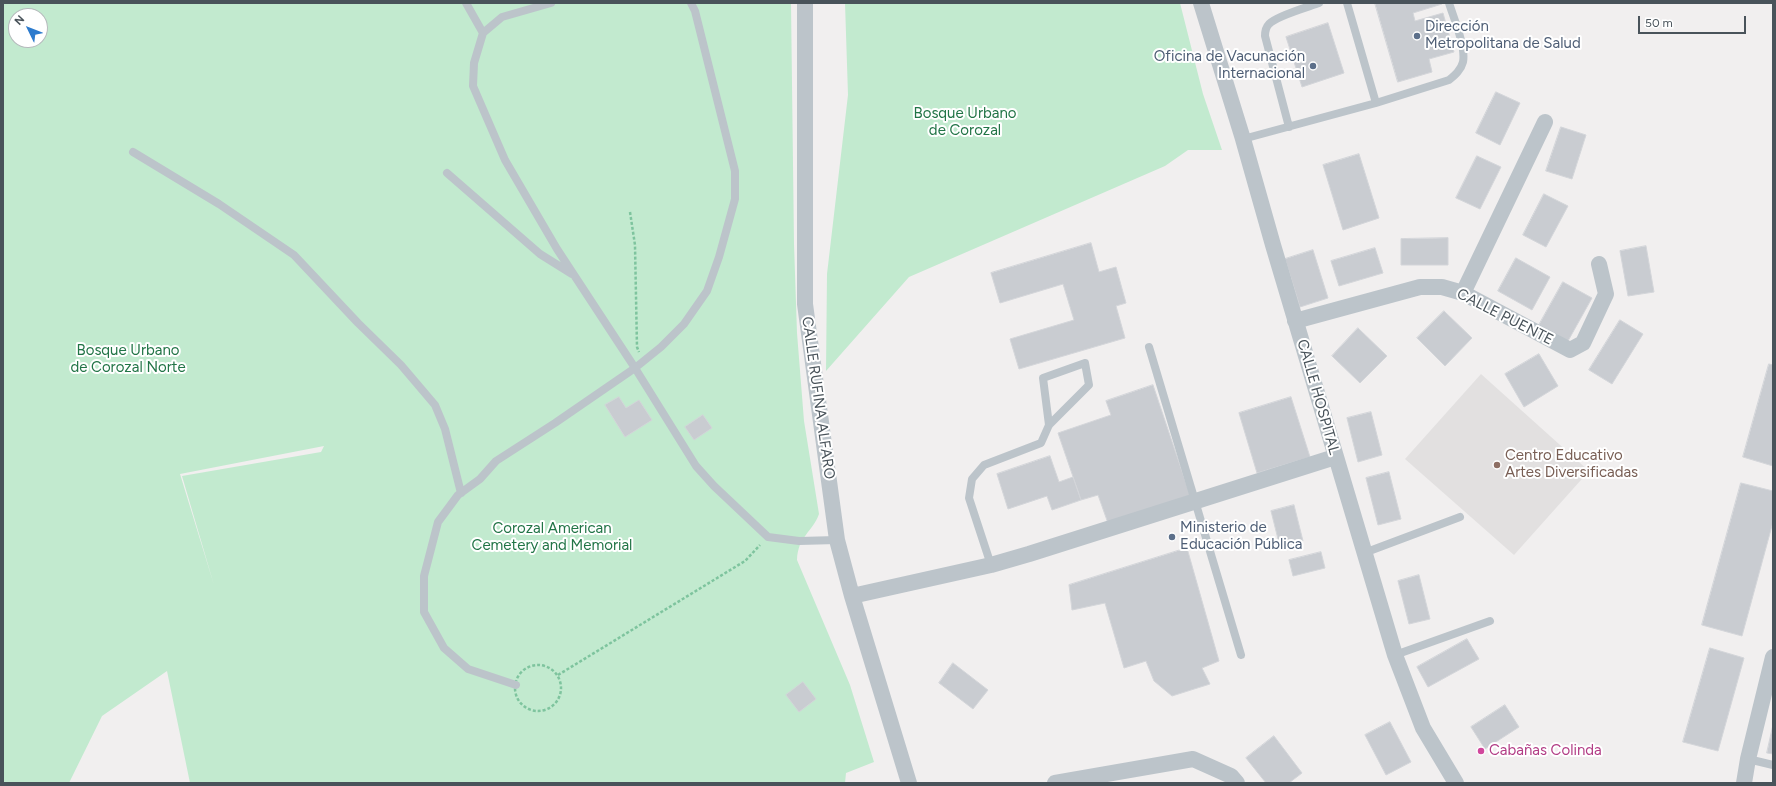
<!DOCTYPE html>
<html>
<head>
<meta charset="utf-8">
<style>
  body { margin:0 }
  #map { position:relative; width:1776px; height:786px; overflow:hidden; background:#f1efef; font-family:Figtree,sans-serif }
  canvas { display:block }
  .frame { position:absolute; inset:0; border:4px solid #49535a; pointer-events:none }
  .north { position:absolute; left:8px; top:8px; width:40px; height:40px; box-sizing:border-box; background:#fff; border:1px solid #b6babd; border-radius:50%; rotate:313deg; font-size:11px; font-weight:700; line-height:16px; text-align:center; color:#49535a }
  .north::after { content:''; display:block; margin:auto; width:14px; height:18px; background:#2d7bcd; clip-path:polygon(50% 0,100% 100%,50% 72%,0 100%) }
  .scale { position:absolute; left:1638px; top:16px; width:108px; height:18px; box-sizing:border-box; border:2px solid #49535a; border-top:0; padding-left:5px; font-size:12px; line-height:14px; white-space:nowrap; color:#49535a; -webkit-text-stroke:3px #fff; paint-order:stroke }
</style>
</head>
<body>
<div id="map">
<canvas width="1776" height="786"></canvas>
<div class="frame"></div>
<div class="north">N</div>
<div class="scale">50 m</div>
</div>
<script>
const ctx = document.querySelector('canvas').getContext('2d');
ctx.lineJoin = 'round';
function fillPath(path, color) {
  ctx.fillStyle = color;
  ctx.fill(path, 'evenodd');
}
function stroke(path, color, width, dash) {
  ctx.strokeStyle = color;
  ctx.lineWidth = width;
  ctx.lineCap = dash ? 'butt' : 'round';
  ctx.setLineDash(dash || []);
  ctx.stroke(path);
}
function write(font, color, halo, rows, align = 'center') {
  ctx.font = font + ' Figtree,sans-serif';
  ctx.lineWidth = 4;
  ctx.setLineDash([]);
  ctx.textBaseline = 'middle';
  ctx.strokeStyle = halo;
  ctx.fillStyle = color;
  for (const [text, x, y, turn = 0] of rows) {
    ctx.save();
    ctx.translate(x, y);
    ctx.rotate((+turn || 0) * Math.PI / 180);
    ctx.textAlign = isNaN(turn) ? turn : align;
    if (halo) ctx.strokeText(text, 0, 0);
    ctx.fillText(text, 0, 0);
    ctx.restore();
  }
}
const education = new Path2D(`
  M 1481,374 L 1589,471 L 1514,555 L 1405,459 Z`);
const green = new Path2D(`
  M 3,3 L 791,3 L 794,244 L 797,333 L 804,421 L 819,514 C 812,533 798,536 797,560 L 850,685 L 874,762 L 846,773 L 845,783 L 190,783 L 167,671 L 102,716 L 69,783 L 3,783 ZM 16,16 L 40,16 L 40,40 L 16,40 ZM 324,446 L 321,452 L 182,476 L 214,585 L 180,474 Z
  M 845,3 L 1180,3 L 1203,94 L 1222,150 L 1188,150 L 1165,166 L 909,277 L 826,371 L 827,274 L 848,95 Z`);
const building = new Path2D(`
  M 1375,3 L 1441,3 L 1442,4 L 1413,13 L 1415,21 L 1443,13 L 1454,52 L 1429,59 L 1432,72 L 1398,82 Z
  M 1328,23 L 1344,73 L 1302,87 L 1286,37 Z
  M 1496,92 L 1520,103 L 1500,145 L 1476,133 Z
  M 1561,127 L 1586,135 L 1572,179 L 1546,171 Z
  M 1359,154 L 1379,218 L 1343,230 L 1323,165 Z
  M 1477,156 L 1501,167 L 1480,209 L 1456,198 Z
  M 1544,194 L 1568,206 L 1546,247 L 1523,235 Z
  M 1448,238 L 1448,265 L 1401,265 L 1401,239 Z
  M 1091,243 L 1099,272 L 1116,267 L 1126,303 L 1116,306 L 1125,338 L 1019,369 L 1010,339 L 1074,320 L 1063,284 L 1000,303 L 991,273 Z
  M 1646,246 L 1654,292 L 1628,296 L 1620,251 Z
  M 1375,248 L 1383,273 L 1339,286 L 1331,261 Z
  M 1313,250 L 1328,298 L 1300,307 L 1285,259 Z
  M 1516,258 L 1550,277 L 1532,310 L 1498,291 Z
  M 1563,282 L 1592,298 L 1568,341 L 1539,325 Z
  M 1444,311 L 1472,338 L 1445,366 L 1417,338 Z
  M 1620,320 L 1643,334 L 1612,384 L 1589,370 Z
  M 1358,328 L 1387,356 L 1360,383 L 1332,356 Z
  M 1539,354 L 1558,386 L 1524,407 L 1505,374 Z
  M 1769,364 L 1773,365 L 1773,466 L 1743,457 Z
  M 1153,385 L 1191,498 L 1109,526 L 1098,495 L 1081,500 L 1058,433 L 1111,415 L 1106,401 Z
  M 619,397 L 626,408 L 639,400 L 652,420 L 625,437 L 605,405 Z
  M 1291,397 L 1310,457 L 1257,473 L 1239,413 Z
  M 1371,412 L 1382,455 L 1358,462 L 1347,418 Z
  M 703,415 L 712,428 L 694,440 L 685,427 Z
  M 1050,456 L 1059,482 L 1073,477 L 1081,500 L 1052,510 L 1047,496 L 1008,509 L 997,474 Z
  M 1389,472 L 1401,519 L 1378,525 L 1366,478 Z
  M 1741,483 L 1773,491 L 1773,522 L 1742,636 L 1702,625 Z
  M 1294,505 L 1303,541 L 1280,547 L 1271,511 Z
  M 1187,548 L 1219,661 L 1202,668 L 1210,684 L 1172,696 L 1154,681 L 1146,661 L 1124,668 L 1105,603 L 1072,610 L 1069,585 Z
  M 1321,552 L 1325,568 L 1293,576 L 1289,560 Z
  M 1419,575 L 1430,619 L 1409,624 L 1398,581 Z
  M 1467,639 L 1479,659 L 1428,687 L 1417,667 Z
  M 1710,648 L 1744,658 L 1718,751 L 1683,742 Z
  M 953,663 L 988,690 L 973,709 L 939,683 Z
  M 803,682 L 816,699 L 799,712 L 786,695 Z
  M 1505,705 L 1519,727 L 1485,749 L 1471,727 Z
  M 1390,722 L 1411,762 L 1386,775 L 1365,735 Z
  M 1773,725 L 1773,754 L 1767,753 Z
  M 1274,736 L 1302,773 L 1289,783 L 1266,783 L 1246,758 Z`);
const path = new Path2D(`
  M 630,212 L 635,245 L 637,347 L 639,352
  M515 688a23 23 0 1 1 46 0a23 23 0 1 1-46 0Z
  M 558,675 L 745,561 L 760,545`);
const lane = new Path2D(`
  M 466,3 L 483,33 L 474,63 L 473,86 L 505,160 L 557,249 L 635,368 L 696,466 L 714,486 L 768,537 L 799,541 L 837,540
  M 1347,3 L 1376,103
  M 483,33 L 502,17 L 551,3
  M 1289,127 L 1265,36 C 1265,32 1265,28 1269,24 C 1276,16 1308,7 1319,3
  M 1243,139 L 1376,103 L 1449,80 C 1455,75 1461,70 1463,62 C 1466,47 1454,19 1449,3
  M 133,152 L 219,204 L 294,255 L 358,323 L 401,365 L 435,405 L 445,429 L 461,493
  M 447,173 L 540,254 L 572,274
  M 1149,347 L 1241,655
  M 1364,553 L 1460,517
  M 991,565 L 969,498 L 972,479 L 984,465 L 1041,443 L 1049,425 L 1089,385 L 1085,363 L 1043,378 L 1049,425
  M 1395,655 L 1490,621
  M 516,685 L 468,669 L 444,648 L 424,612 L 424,576 L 438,522 L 458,495 L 480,479 L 496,461 L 555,423 L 635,368 L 661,347 L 684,324 L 707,291 L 719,257 L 735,199 L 735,171 L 695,11 L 691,3
  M 1748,759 L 1773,765`);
const street = new Path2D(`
  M 805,3 L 805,304 L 837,540 L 852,596 L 909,783
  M 1201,3 L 1243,139 L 1273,245 L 1395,655 L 1423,728 L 1456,783
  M 1463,293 L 1545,122
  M 1295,321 L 1420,287 L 1442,287 L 1463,293 L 1570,350 L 1583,343 L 1606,294 L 1599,264
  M 852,596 L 991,565 L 1029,554 L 1335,457
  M 1055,783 L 1193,759 L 1231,776 L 1237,783
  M 1744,783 L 1748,759 L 1773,657`);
const markers = [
  [1417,36,4,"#5c6f8a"],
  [1313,66,4,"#5c6f8a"],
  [1497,465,4,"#8d6e63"],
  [1172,537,4,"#5c6f8a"],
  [1481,751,4,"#d1479c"]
];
const serviceNames = [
  ["Dirección",1425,27],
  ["Metropolitana de Salud",1425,44],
  ["Oficina de Vacunación",1305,57,"right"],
  ["Internacional",1305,74,"right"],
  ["Ministerio de",1180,528],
  ["Educación Pública",1180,545]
];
const parkNames = [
  ["Bosque Urbano",965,114],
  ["de Corozal",965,131],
  ["Bosque Urbano",128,351],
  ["de Corozal Norte",128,368],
  ["Corozal American",552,529],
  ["Cemetery and Memorial",552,546]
];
const streetNames = [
  ["CALLE PUENTE",1505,317,27],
  ["CALLE HOSPITAL",1318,397,74],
  ["CALLE RUFINA ALFARO",818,398,82]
];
const educationNames = [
  ["Centro Educativo",1505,456],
  ["Artes Diversificadas",1505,473]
];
const hotelNames = [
  ["Cabañas Colinda",1489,751]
];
fillPath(education, '#e2e0e0');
fillPath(green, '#c2eacf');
fillPath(building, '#c9ccd1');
stroke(building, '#d3d5d9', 1);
stroke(path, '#7ec49e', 2.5, [3, 2]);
stroke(lane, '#bcc4ca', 8);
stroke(street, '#bcc4ca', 16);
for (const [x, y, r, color] of markers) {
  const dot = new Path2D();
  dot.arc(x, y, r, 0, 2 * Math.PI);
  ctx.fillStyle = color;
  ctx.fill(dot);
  stroke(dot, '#fff', 1.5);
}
write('15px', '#4e5e75', '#fff', serviceNames, 'left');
write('15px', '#217446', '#fff', parkNames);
write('15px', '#49535a', '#fff', streetNames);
write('15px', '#785e54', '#fff', educationNames, 'left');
write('15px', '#b23c85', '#fff', hotelNames, 'left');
</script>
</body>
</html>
